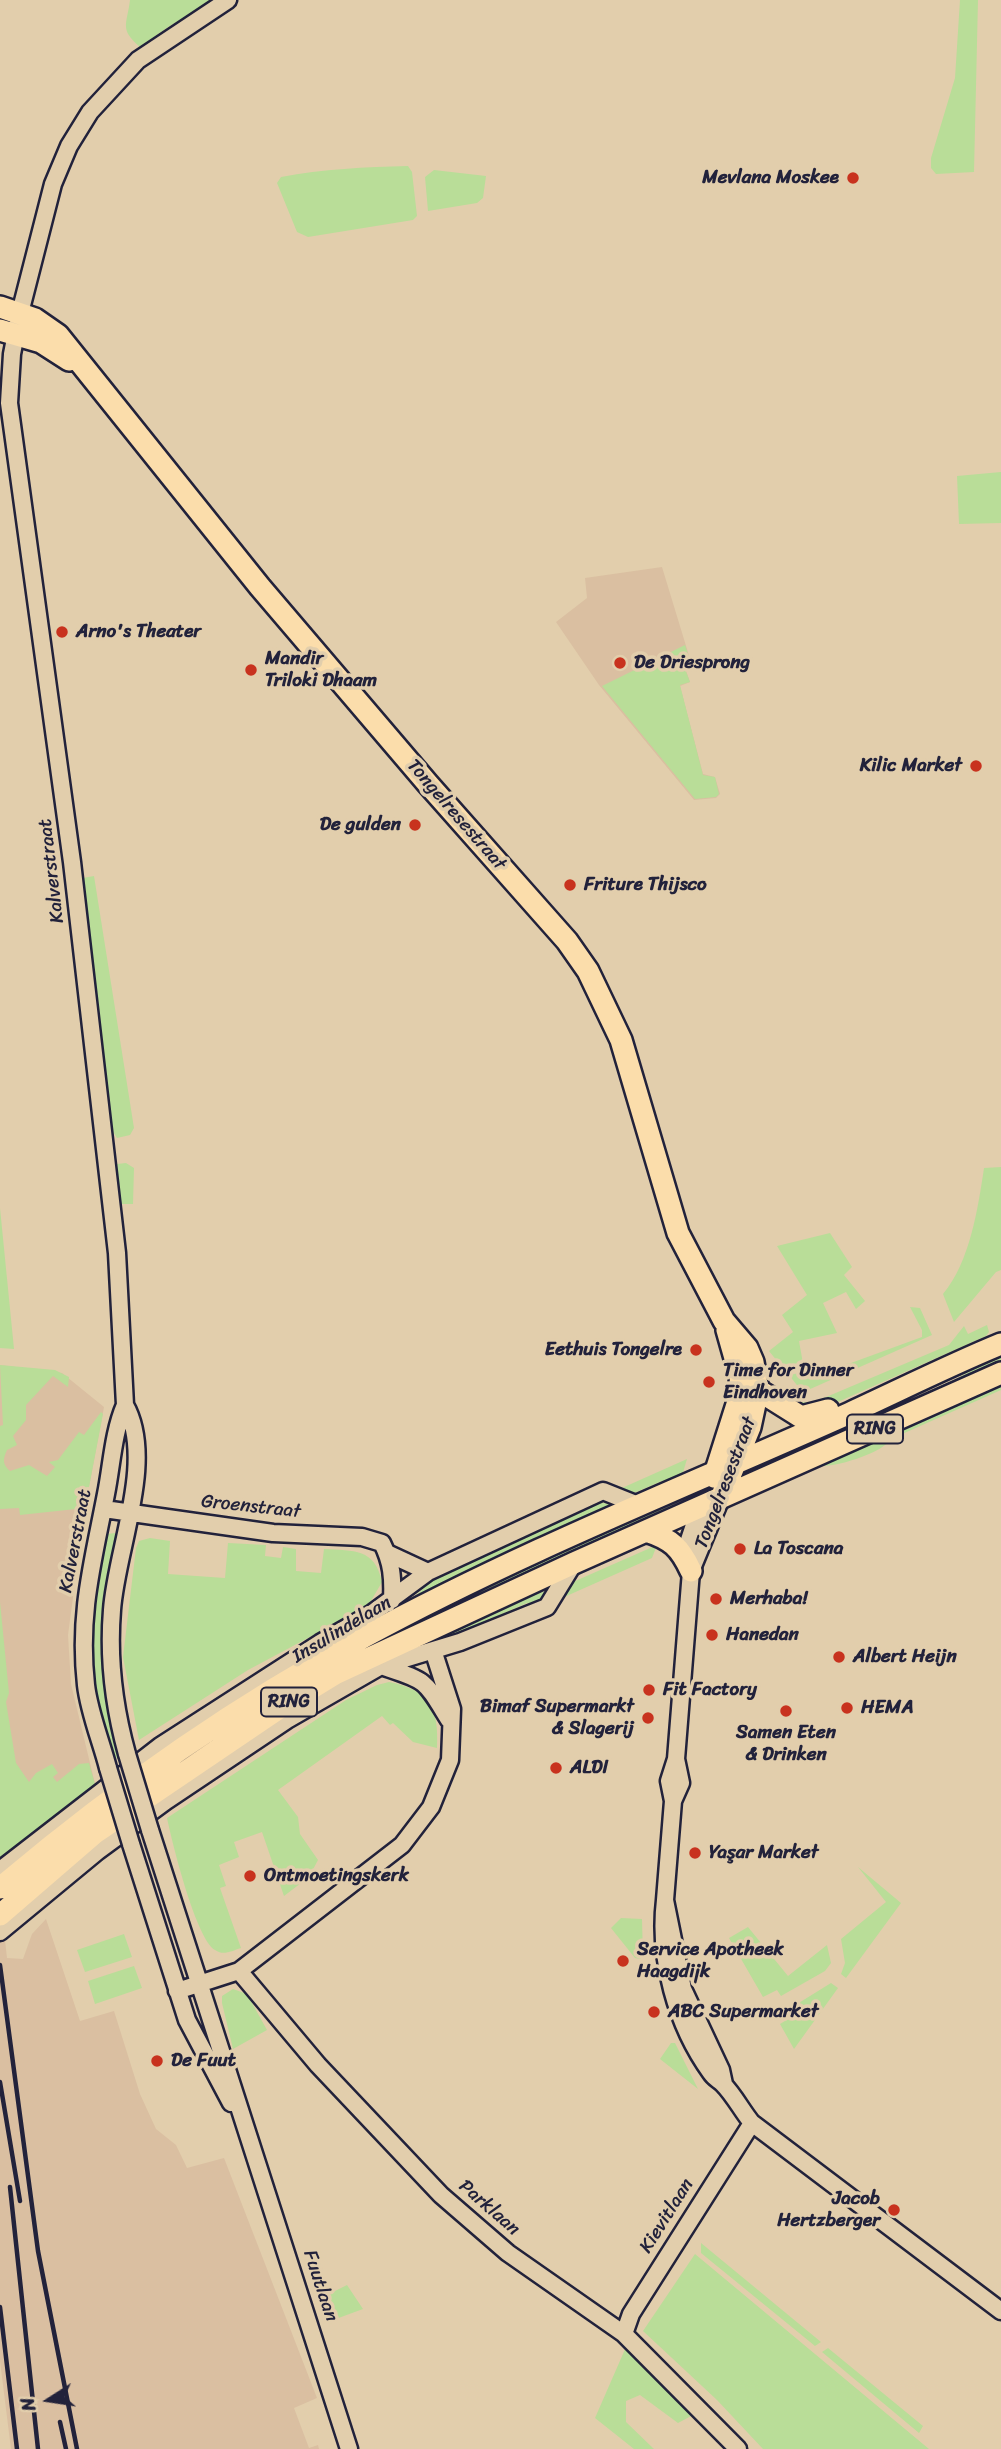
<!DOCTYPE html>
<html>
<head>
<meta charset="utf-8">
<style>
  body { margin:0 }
  #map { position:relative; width:1001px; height:2449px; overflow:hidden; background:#e2ceac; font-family:Sriracha,sans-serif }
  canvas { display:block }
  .north { position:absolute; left:14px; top:2365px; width:70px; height:70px; -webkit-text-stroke:5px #e2ceac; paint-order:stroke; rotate:258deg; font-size:19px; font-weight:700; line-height:28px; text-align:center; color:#22223b }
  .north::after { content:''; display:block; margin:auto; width:24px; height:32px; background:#22223b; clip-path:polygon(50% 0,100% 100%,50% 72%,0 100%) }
</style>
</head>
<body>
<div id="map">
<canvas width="1001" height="2449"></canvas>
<div class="north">N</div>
</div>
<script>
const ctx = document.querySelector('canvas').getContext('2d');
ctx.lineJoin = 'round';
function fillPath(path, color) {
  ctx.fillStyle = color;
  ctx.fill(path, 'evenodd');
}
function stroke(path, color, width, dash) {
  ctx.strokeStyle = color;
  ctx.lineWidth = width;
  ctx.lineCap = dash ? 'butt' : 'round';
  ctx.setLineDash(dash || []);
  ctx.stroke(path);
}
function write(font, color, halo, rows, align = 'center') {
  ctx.font = font + ' Sriracha,sans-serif';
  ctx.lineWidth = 7;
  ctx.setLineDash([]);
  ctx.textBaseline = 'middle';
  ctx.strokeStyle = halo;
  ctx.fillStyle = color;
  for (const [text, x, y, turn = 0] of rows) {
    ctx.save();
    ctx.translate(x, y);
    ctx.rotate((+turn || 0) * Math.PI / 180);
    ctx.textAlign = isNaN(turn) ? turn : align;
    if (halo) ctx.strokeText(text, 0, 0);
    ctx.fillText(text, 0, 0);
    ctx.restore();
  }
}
const built = new Path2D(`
  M 662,567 L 690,659 L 683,662 L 690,682 L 680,686 L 703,774 L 715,777 L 720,794 L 716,798 L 694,800 L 599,685 L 556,622 L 587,598 L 585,578 Z
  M 0,1365 L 62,1373 L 104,1407 L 85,1508 L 68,1635 L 71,1684 L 95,1784 L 0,1852 Z
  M 0,1896 L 7,1958 L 23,1959 L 32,1934 L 46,1919 L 80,2021 L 114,2011 L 140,2094 L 156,2129 L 176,2145 L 187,2168 L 224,2158 L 317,2398 L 294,2408 L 309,2448 L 318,2445 L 319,2449 L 11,2449 L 0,2361 Z`);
const green = new Path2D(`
  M 130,0 L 216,0 L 168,27 L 140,47 C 119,29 127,25 130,0 Z
  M 960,0 L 978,0 L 974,172 L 936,174 L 931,168 L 931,158 L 955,78 Z
  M 408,166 L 412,172 L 417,216 L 413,220 L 308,237 L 297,232 L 277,183 L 281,177 C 323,169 365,167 408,166 Z
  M 434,170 L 486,176 L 483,198 L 477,203 L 428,211 L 425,177 Z
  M 1001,472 L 1001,523 L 959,524 L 957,476 Z
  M 685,645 L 689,657 L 682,661 L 690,682 L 680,685 L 703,775 L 715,777 L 719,794 L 716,797 L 695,799 L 602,686 Z
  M 94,876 L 134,1128 L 130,1135 L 117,1138 L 110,1127 L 83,878 Z
  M 126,1163 L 134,1168 L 133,1204 L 120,1204 L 117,1164 Z
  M 1001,1167 L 1001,1270 L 996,1272 L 954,1322 L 943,1294 C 970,1262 978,1208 984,1168 Z
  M 0,1208 L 14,1349 L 0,1348 Z
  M 830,1233 L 852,1267 L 844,1275 L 865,1301 L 856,1309 L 846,1292 L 823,1303 L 837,1333 L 799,1341 L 804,1369 L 786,1372 L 769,1351 L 793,1332 L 782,1315 L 807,1295 L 777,1246 Z
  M 910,1307 L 920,1308 L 932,1335 L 808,1390 L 800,1389 L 789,1375 L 851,1363 L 922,1337 L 922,1330 Z
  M 987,1325 L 989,1332 L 986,1336 L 822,1409 L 796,1409 L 802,1402 L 812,1403 L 949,1345 L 964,1326 L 968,1334 Z
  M 1001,1354 L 1001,1364 L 757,1474 L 760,1467 L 956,1379 Z
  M 0,1365 L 55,1370 L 69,1377 L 68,1387 L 53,1376 L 26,1405 L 26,1420 L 13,1436 L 17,1445 L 7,1450 C 3,1459 2,1464 10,1471 L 29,1465 L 47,1476 L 55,1467 L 49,1462 L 58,1460 L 79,1432 L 84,1435 L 101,1412 L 103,1414 L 85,1508 L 20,1515 L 19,1508 L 0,1509 L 0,1426 L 3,1425 Z
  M 1001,1382 L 1001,1390 L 891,1439 C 883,1453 830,1470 815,1465 Z
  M 687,1459 L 681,1479 L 662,1481 L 627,1496 L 613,1492 Z
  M 674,1500 L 671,1506 L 437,1614 L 329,1672 C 432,1597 558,1552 674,1500 Z
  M 600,1503 L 615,1504 L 409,1605 L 408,1602 L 433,1580 Z
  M 115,1533 C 118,1561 105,1592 103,1620 C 100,1667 110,1710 120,1755 L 112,1762 L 94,1686 L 91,1655 L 94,1594 L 103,1541 L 107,1534 Z
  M 150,1538 L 170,1541 L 168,1574 L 225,1578 L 228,1543 L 266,1545 L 265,1556 L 281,1558 L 283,1547 L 296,1549 L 296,1571 L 321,1573 L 324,1549 C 354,1551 375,1548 382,1582 L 368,1606 L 248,1670 L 139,1740 L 123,1657 L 136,1548 L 139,1541 Z
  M 657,1545 L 652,1558 L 562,1598 L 573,1582 Z
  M 549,1590 L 534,1605 L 527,1603 L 455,1635 L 452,1640 L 417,1651 L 414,1645 L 500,1606 Z
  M 0,1602 L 9,1693 L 6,1702 L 16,1763 L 29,1782 L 36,1773 L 52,1764 L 58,1773 L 53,1777 L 57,1782 L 79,1764 L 89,1763 L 95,1784 L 0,1858 Z
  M 389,1682 C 430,1690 439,1708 437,1748 L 413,1742 L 393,1723 L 390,1725 L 382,1716 L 278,1790 L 298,1817 L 300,1834 L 318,1860 L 309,1877 L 284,1896 L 262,1832 L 234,1842 L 239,1857 L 219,1865 L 226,1886 L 220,1888 L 241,1948 C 231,1951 224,1956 215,1950 C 196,1939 172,1842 167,1818 L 346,1700 L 377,1685 Z
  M 858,1867 L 901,1903 L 846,1978 L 841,1974 L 845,1963 L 841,1939 L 886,1902 Z
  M 621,1918 L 642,1919 L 643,1957 L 640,1959 L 635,1958 L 611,1928 Z
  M 748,1927 L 788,1976 L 827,1945 L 831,1963 L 825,1971 L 781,1996 L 777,1990 L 763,1997 L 729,1938 Z
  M 124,1934 L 132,1957 L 85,1972 L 77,1950 Z
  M 134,1966 L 142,1988 L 95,2004 L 88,1981 Z
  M 831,1983 L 838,1988 L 794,2049 L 780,2024 L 793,2016 L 789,2009 Z
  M 233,1989 L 247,1994 L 267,2030 L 233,2049 L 222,2003 L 222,1996 Z
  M 671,2043 L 675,2043 L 698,2089 L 660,2059 Z
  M 701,2243 L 821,2342 L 815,2346 L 701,2253 Z
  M 695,2254 L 929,2449 L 763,2449 L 717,2400 L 643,2331 Z
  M 347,2285 L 363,2309 L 325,2323 L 317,2300 Z
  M 626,2347 L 695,2414 L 678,2423 L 640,2395 L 626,2401 L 626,2422 L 654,2449 L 634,2449 L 595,2418 Z
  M 828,2348 L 923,2426 L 919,2433 L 822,2352 Z`);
const minor = new Path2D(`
  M 104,1509 L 273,1533 L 362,1537 L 382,1543 C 392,1563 393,1578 392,1600
  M 387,1553 L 428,1572
  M 691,1571 L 721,1498
  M 381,1666 C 428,1682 423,1678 449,1720
  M 127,1754 C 114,1707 108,1659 112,1610 C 116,1550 156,1460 125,1405 L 117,1253 L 72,862 L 9,403 L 12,354 L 20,313 L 53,184 L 69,146 L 90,112 L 138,60 L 228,0
  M 676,1759 L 681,1783 L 673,1801 L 669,1781 L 676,1759 L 691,1571 L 687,1546 L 700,1507
  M 108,1768 C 101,1741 89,1712 86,1685 C 78,1614 93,1562 106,1494 C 112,1464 113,1433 125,1405
  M 150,1830 L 349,2449
  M 131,1844 L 187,2020 L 231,2103
  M 0,1870 L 160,1746 L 320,1643 L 371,1614 L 428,1572 L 603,1491 L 638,1505
  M 665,1900 L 673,1801
  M 0,1932 L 98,1851 L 166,1801 L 287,1720 L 381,1666 L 460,1642 L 547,1607 L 574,1563
  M 239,1971 L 318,2065 L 441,2195 L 508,2253 L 624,2334 L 738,2449
  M 177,1991 L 239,1971 L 402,1845 L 431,1807 L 450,1760 L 452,1709 L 433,1650
  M 724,2084 L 721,2070 L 683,1989 L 665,1900 C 658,1958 676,2025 711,2073 C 714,2078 719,2080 723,2084 C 734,2095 742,2111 752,2123 L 1001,2311
  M 624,2334 L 631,2314 L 752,2123`);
const major = new Path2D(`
  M 0,307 L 35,319 L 58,335 L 260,587 L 428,784 L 567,941 L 588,971 L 621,1040 L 678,1233 L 724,1321 L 747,1348 L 753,1362 L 758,1390 L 750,1427 L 721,1498
  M 0,330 L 41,342 L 69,360
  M 758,1390 L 801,1417 L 828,1410
  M 714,1477 L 741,1392 L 740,1376 L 727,1330
  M 646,1531 C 671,1539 680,1547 691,1571
  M 0,1888 C 112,1793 234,1707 364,1637 C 520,1552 687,1486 850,1413 C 900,1390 950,1365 1001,1344
  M 0,1915 L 95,1833 L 281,1707 L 335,1674 L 574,1563 L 1001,1373`);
const rail = new Path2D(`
  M 0,1965 L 38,2251 L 77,2449
  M 0,2082 L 20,2201
  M 10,2187 L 38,2449
  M 0,2307 L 17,2449
  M 60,2422 L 66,2449`);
const minorBridge = new Path2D(`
  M 127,1754 L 150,1830
  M 108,1768 L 131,1844`);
const markers = [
  [853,178,7,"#c8321e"],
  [62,632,7,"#c8321e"],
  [620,663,7,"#c8321e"],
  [251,670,7,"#c8321e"],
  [976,766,7,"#c8321e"],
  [415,825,7,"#c8321e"],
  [570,885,7,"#c8321e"],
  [696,1350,7,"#c8321e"],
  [709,1382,7,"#c8321e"],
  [740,1549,7,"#c8321e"],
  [716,1599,7,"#c8321e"],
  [712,1635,7,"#c8321e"],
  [839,1657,7,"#c8321e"],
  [649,1690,7,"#c8321e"],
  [847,1708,7,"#c8321e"],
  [786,1711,7,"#c8321e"],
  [648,1718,7,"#c8321e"],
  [556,1768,7,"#c8321e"],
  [695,1853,7,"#c8321e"],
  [250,1876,7,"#c8321e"],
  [623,1961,7,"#c8321e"],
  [654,2012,7,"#c8321e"],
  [157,2061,7,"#c8321e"],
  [894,2210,7,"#c8321e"]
];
const shields = [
  [875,1429,56],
  [289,1702,56]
];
const shieldNames = [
  ["RING",875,1429],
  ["RING",289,1702]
];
const poiNames = [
  ["Mevlana Moskee",839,178,"right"],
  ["Arno's Theater",76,632],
  ["Mandir",265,659],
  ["Triloki Dhaam",265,681],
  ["De Driesprong",634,663],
  ["Kilic Market",962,766,"right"],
  ["De gulden",401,825,"right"],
  ["Friture Thijsco",584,885],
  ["Eethuis Tongelre",682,1350,"right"],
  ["Time for Dinner",723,1371],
  ["Eindhoven",723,1393],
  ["La Toscana",754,1549],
  ["Merhaba!",730,1599],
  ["Hanedan",726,1635],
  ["Albert Heijn",853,1657],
  ["Fit Factory",663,1690],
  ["Bimaf Supermarkt",634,1707,"right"],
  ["& Slagerij",634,1729,"right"],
  ["HEMA",861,1708],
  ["Samen Eten",786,1733,"center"],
  ["& Drinken",786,1755,"center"],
  ["ALDI",570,1768],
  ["Yaşar Market",709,1853],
  ["Ontmoetingskerk",264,1876],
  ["Service Apotheek",637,1950],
  ["Haagdijk",637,1972],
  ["ABC Supermarket",668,2012],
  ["De Fuut",171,2061],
  ["Jacob",880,2199,"right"],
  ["Hertzberger",880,2221,"right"]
];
const streetNames = [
  ["Tongelresestraat",456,815,49],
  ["Kalverstraat",52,871,-97],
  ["Tongelresestraat",726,1483,-69],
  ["Groenstraat",251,1507,6],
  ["Kalverstraat",76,1541,-79],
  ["Insulindelaan",342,1630,-31],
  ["Parklaan",489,2208,41],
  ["Kievitlaan",667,2216,-58],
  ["Fuutlaan",320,2286,72]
];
fillPath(built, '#dabfa1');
fillPath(green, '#b9dd98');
stroke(minor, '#22223b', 21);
stroke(major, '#22223b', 26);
stroke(minor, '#e2ceac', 16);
stroke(major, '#fbddab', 21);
stroke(rail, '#22223b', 4.5);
stroke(minorBridge, '#22223b', 21, []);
stroke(minorBridge, '#e2ceac', 16);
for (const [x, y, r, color] of markers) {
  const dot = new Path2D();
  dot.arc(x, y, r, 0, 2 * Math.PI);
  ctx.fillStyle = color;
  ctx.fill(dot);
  stroke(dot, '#e2ceac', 2.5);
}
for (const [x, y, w] of shields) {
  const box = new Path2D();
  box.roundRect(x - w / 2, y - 14.5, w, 29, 5);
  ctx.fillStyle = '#e2ceac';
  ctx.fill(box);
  stroke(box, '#22223b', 2);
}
write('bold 18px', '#22223b', null, shieldNames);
write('bold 19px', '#22223b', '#e2ceac', poiNames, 'left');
write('19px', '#22223b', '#e2ceac', streetNames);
</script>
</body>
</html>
